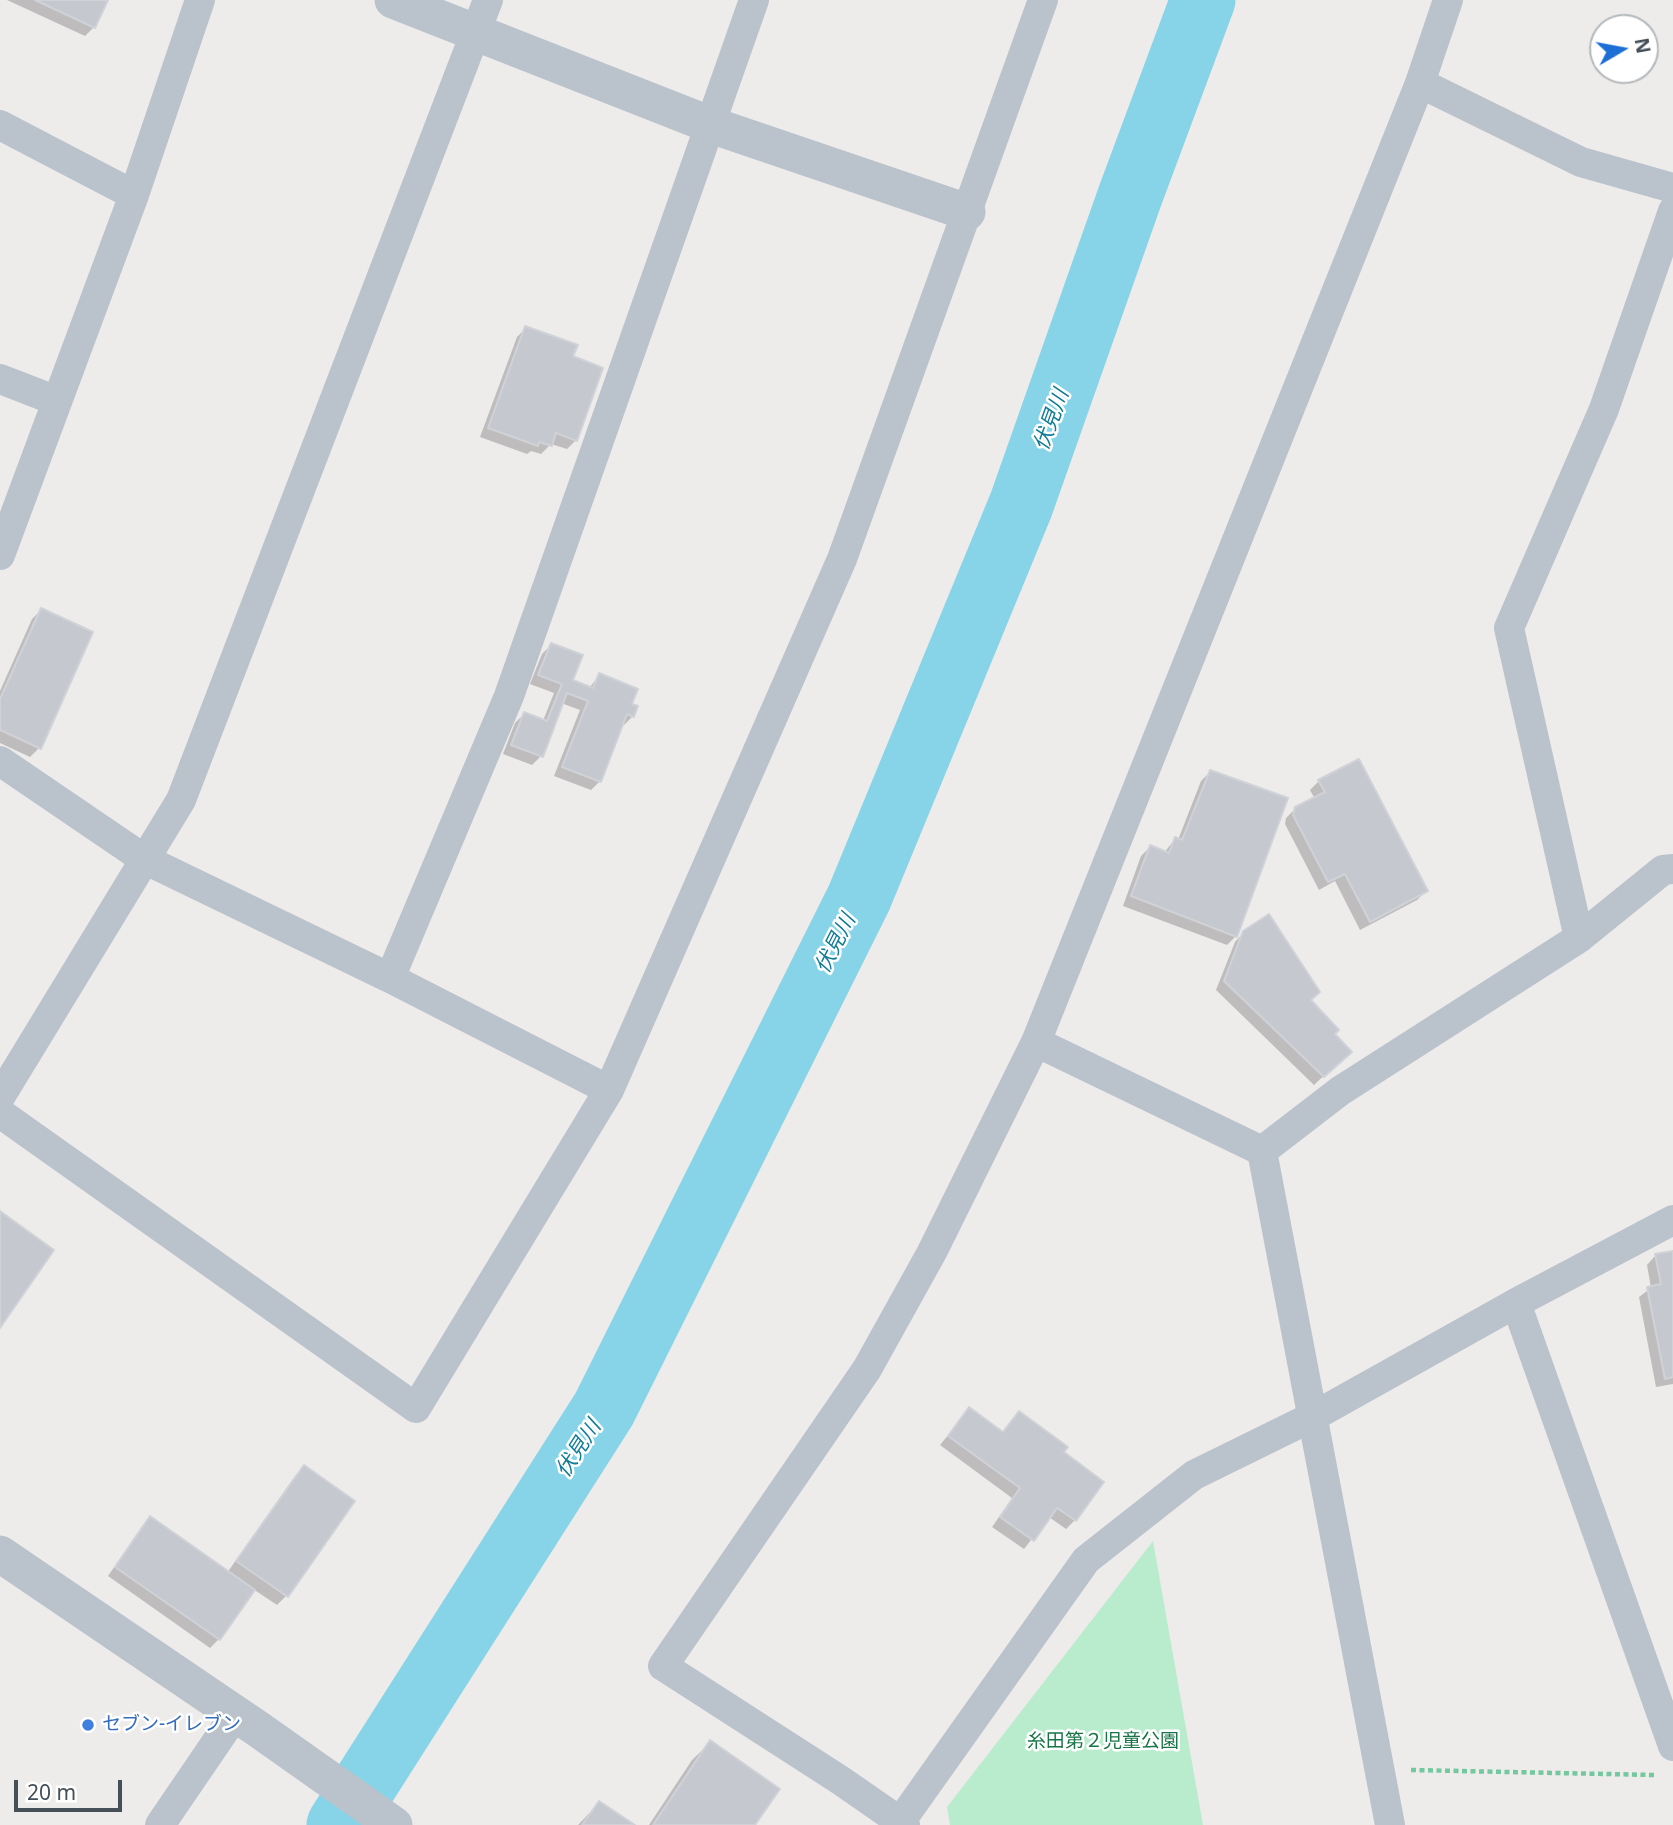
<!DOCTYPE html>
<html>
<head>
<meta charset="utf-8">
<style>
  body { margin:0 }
  #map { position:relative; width:1673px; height:1825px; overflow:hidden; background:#eeebeb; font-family:"Noto Sans",sans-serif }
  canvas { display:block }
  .north { position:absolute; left:1589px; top:14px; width:70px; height:70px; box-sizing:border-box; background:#fff; border:2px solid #b4b9bc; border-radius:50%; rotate:80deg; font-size:19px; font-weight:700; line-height:28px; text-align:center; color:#444f58 }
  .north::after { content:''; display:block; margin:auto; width:24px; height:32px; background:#1e6fd5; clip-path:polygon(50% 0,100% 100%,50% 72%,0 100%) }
  .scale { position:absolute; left:14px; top:1780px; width:108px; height:32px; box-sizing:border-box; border:4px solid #444f58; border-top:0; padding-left:9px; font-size:21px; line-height:24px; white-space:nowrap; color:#444f58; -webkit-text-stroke:5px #fff; paint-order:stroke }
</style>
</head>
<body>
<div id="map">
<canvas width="1673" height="1825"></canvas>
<div class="north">N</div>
<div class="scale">20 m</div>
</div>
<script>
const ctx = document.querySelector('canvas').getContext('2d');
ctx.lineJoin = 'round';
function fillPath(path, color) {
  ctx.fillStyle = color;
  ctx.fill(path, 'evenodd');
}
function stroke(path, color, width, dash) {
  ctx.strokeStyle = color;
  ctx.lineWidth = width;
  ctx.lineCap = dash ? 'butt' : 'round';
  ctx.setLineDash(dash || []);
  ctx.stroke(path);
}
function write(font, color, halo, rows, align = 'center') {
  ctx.font = font + ' "Noto Sans","Noto Sans JP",sans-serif';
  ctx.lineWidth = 5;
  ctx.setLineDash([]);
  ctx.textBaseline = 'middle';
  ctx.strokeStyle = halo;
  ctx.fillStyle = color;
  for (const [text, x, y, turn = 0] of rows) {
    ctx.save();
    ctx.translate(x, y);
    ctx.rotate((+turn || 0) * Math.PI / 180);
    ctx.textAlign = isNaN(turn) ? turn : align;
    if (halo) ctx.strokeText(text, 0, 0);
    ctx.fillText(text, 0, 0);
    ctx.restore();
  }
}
const green = new Path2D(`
  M 1153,1541 L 1203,1825 L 950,1825 L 947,1807 Z`);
const shadow = new Path2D(`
  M 7,0 L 106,0 L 94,27 L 85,36 Z
  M 526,328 L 571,357 L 576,440 L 567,449 L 551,444 L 541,454 L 531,451 L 527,454 L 480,437 L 517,337 Z
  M 41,610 L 39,748 L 30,757 L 0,743 L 0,691 L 32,619 Z
  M 551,645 L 570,681 L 589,688 L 600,675 L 630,705 L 633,716 L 624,725 L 622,724 L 600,781 L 591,790 L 554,776 L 580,710 L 561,703 L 541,756 L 532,765 L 503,754 L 515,723 L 524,714 L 543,721 L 554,693 L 530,684 L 542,654 Z
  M 1210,772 L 1236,936 L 1227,945 L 1123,906 L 1141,856 L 1150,847 L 1164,853 L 1175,839 L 1178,840 L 1201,781 Z
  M 1319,781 L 1426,891 L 1417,900 L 1360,930 L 1335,881 L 1319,890 L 1285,824 L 1286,818 L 1296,808 L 1315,799 L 1310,790 Z
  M 1244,932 L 1309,1000 L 1333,1034 L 1349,1052 L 1314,1085 L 1216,990 L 1235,942 Z
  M 1673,1251 L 1673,1384 L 1656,1387 L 1639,1297 L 1651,1288 L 1647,1265 L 1656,1255 Z
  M 969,1410 L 1002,1433 L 1019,1414 L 1062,1452 L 1075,1520 L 1066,1529 L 1049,1517 L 1024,1549 L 992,1527 L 1012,1498 L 940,1445 Z
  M 304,1467 L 352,1501 L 286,1596 L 277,1605 L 253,1589 L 219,1639 L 210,1648 L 108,1576 L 141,1528 L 150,1519 L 227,1573 L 295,1476 Z
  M 711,1742 L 753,1825 L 649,1825 L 692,1760 Z
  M 599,1803 L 632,1825 L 578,1825 Z`);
const river = new Path2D(`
  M 339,1825 L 604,1409 L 859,898 L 1021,505 L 1130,196 L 1203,0`);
const building = new Path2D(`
  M 35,0 L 108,0 L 95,28 Z
  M 525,326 L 578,345 L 573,356 L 603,368 L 577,441 L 556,433 L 552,446 L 539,442 L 538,446 L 488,428 Z
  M 41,608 L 93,632 L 41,749 L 0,730 L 0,699 Z
  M 551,643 L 583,655 L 573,680 L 593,688 L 599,673 L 638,689 L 632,704 L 638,706 L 634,717 L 627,714 L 601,782 L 562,767 L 588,701 L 567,693 L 543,757 L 511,745 L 524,712 L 547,721 L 562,684 L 538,675 Z
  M 1359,759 L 1428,891 L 1370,922 L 1345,874 L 1328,882 L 1293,815 L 1295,807 L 1325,792 L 1318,780 Z
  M 1210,770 L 1288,798 L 1237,937 L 1131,896 L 1150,845 L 1169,853 L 1175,837 L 1182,840 Z
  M 1269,914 L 1320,992 L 1311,1000 L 1339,1030 L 1335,1034 L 1352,1052 L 1324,1077 L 1224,981 L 1243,931 Z
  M 0,1211 L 54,1250 L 0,1328 Z
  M 1673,1251 L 1673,1377 L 1665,1379 L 1647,1287 L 1661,1284 L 1655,1254 Z
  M 969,1407 L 1003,1432 L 1019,1411 L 1068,1447 L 1064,1452 L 1104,1482 L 1076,1521 L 1057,1508 L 1034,1541 L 1000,1517 L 1020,1488 L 948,1436 Z
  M 304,1465 L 355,1501 L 288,1597 L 236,1561 Z
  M 150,1516 L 255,1590 L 220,1640 L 115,1567 Z
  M 710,1740 L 780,1789 L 755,1825 L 653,1825 Z
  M 599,1801 L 635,1825 L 582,1825 Z`);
const path = new Path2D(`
  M 1411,1770 L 1655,1775`);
const minor = new Path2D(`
  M 1420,83 L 1581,162 L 1673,188
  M 0,125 L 134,195
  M 0,379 L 57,401
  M 0,555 L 134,195 L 200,0
  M 0,761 L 144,859 L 390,978 L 609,1090
  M 1579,938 L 1509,628 L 1604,409 L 1673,211
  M 390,978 L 509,696 L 754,0
  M 1036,1042 L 1262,1151
  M 0,1097 L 181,800 L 488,0
  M 0,1113 L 416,1408 L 609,1090 L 842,559 L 1043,0
  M 1516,1303 L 1673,1746
  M 160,1825 L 235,1715
  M 898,1825 L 1086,1560 L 1194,1475 L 1314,1416 L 1516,1303 L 1673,1220
  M 905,1825 L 840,1780 L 663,1666 L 867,1369 L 932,1252 L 1036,1042 L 1420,83 L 1448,0
  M 1390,1825 L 1262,1151 L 1340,1091 L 1579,938 L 1663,870 L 1673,869`);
const tertiary = new Path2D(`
  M 393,0 L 711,125 L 967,212
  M 0,1554 L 258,1729 L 394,1825`);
const markers = [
  [88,1725,7,"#3f7fe0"]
];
const shopNames = [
  ["セブン-イレブン",102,1725]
];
const parkNames = [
  ["糸田第２児童公園",1103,1742]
];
const waterNames = [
  ["伏見川",1052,420,-70],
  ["伏見川",836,944,-63],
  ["伏見川",579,1449,-57]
];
fillPath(green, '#b9eccd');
fillPath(shadow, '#0003');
stroke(river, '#87d4e8', 65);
fillPath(building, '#c5c8ce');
stroke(building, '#cfd2d7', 2);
stroke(path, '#73c89e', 4.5, [5, 3.5]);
stroke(minor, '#bac3cb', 30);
stroke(tertiary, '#bac3cb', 37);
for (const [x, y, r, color] of markers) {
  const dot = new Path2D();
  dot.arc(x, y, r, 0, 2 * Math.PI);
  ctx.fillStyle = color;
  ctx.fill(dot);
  stroke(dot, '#fff', 2.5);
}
write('19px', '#366cbe', '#fff', shopNames, 'left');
write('19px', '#197547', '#fff', parkNames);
write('italic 21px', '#107c98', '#fff', waterNames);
</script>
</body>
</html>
